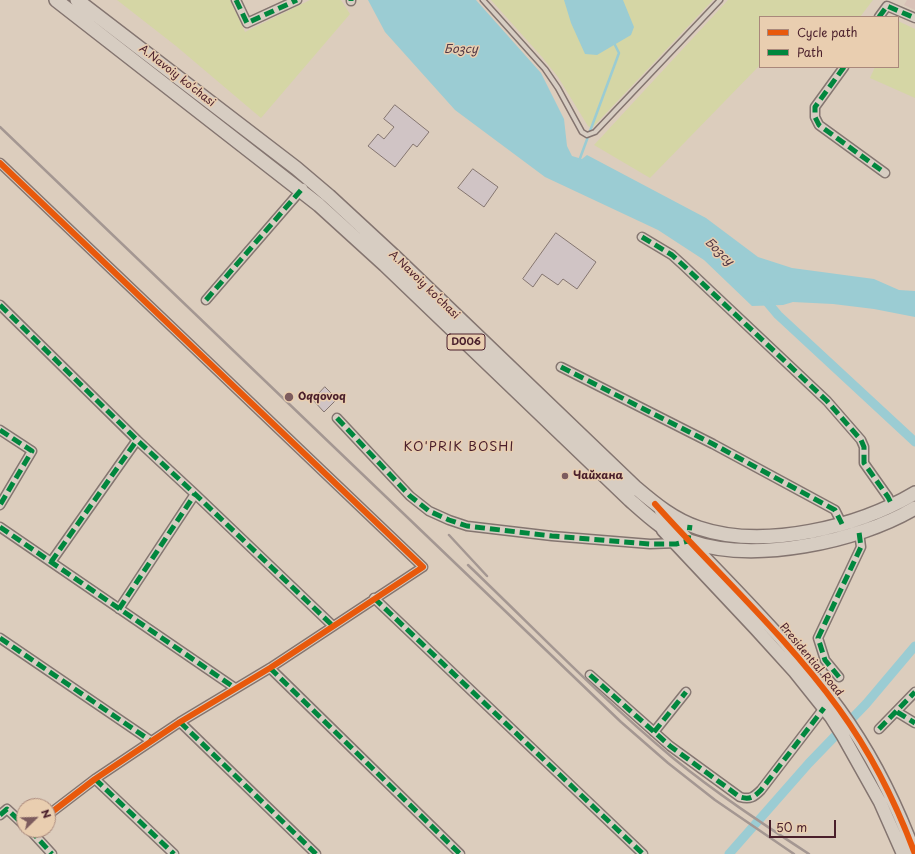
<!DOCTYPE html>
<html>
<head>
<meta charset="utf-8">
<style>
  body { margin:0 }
  #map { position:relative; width:915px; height:854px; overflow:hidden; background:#dccdbd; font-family:"Playpen Sans",sans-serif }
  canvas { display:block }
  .legend { position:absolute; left:759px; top:16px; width:140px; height:52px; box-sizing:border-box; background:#e9ceb0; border:1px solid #a9887b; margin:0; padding:5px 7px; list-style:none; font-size:12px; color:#4a1f2b }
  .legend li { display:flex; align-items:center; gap:8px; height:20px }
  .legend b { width:20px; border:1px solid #a9887b }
  .north { position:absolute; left:16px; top:798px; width:40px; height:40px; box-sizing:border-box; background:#e9ceb0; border:1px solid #a9887b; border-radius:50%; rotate:67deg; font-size:11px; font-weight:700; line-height:16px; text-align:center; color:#4a1f2b }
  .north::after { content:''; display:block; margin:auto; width:14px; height:18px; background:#7d5c5e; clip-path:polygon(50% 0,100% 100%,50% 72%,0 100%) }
  .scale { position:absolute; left:769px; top:820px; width:67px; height:18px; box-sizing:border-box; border:2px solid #4a1f2b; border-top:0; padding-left:5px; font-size:12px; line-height:14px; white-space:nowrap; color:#4a1f2b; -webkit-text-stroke:3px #e9ceb0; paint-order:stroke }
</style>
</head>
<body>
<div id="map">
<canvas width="915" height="854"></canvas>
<ul class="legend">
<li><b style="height:5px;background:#e8590c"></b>Cycle path</li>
<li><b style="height:5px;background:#00873e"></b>Path</li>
</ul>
<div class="north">N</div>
<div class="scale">50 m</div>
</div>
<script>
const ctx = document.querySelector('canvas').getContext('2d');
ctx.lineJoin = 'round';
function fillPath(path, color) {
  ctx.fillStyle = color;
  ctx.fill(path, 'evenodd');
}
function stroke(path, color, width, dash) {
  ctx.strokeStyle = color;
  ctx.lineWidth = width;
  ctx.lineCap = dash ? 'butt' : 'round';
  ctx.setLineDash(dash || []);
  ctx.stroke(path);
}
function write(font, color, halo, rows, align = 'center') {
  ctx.font = font + ' "Playpen Sans",sans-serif';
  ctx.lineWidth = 3;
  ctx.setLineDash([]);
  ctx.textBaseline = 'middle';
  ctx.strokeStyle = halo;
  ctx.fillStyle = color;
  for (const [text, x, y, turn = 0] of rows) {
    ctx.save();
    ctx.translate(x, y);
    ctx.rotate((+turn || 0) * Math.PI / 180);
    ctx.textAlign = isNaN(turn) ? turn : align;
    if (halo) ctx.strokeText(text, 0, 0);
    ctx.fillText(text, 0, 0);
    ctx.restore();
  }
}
const built = new Path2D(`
  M 907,0 L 915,0 L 915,10 L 904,5 Z`);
const green = new Path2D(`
  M 117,0 L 230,0 L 245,32 L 310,0 L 341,0 L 350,14 L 261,118 L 176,46 Z
  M 491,0 L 713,0 L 593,127 L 591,128 L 588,126 L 558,77 L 542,57 Z
  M 728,0 L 873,0 L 860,17 L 760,17 L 760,65 L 650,178 L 594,145 Z
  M 898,21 L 915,29 L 915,98 L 870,78 L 875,67 L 898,67 Z`);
const water = new Path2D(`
  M 368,0 L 476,0 L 541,73 L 564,119 L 567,146 L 572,156 L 582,159 L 587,155 L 706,218 L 758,257 L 792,268 L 874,279 L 899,290 L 915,291 L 915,317 L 874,309 L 833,304 L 793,302 L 783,305 L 752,306 L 704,260 L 658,230 L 545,177 L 455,110 L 385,32 Z
  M 564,0 L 623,0 L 634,27 L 631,35 L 597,55 L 585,54 L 571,23 Z`);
const stream = new Path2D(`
  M 579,161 L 619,53 L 614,43`);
const canal = new Path2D(`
  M 762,296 L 778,315 L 915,442
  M 729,854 L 809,763 L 866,704 L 915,646`);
const building = new Path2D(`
  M 395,105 L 429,132 L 417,147 L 413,144 L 395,167 L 368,146 L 378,134 L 384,139 L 394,127 L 384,119 Z
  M 473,169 L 498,187 L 484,207 L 458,188 Z
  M 556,233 L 596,262 L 577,289 L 563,279 L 558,285 L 542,274 L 533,287 L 523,279 Z
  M 325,387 L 337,399 L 324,412 L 313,400 Z`);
const lane = new Path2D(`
  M 483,0 L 545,69 L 558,88 L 582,132 L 587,135 L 595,132 L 720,0`);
const street = new Path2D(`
  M 236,0 L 247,23 L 297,0
  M 351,0 L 351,1
  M 879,17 L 887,6 L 915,18
  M 844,67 L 815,107 L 815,117 L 819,125 L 885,173
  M 0,163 L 423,567 L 270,668 L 180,722 L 95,779 L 48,815
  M 642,237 L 672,255 L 683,265 L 827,401 L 861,440 L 864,447 L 864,463 L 888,497 L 892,505
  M 206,300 L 303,188
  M 0,305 L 137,440 L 195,494 L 333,626
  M 561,367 L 713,444 L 835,510 L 842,524
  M 337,418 L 410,496 L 429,511 L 449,520 L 467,526 L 552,536 L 650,544 L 678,543
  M 0,430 L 32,451 L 0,505
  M 0,527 L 235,688
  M 51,562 L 137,440
  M 374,598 L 643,854
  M 119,609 L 195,494
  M 0,638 L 151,741
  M 270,668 L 460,854
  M 590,675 L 670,746 L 740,797 C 750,800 754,797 761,790 L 824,708
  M 839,677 L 825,660 L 818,638 L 861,547 L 859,532
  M 897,712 L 915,723
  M 180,722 L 316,854
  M 879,729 L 915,692
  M 654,732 L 686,692
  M 95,779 L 174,854
  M 0,815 L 7,809 L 24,825
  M 30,830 L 52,854`);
const secondary = new Path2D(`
  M 661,511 C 720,576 786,637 839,709 C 871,753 896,803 915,854
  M 663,530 L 756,629 L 795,672 L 831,717 L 843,736 L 880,802 L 903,854`);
const primary = new Path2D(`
  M 56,0 L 319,205 L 385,265 L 630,500 C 648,516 666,533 689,541 C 753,564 858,542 915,508
  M 77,0 L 296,168 L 329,196 L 395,257 L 635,487 C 655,504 674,520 699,528 C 764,550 858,527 915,493`);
const rail = new Path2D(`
  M 0,127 L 621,722 L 668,763 L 715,800 L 794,854
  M 449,535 L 487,576
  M 468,565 C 536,630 601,698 673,758 C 716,793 763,824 809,854`);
const quiet = new Path2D(`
  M 236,0 L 247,23 L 297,0
  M 351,0 L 351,1
  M 879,17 L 887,6 L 915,18
  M 844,67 L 815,107 L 815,117 L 819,125 L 885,173
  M 642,237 L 672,255 L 683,265 L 827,401 L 861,440 L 864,447 L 864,463 L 888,497 L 892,505
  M 206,300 L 301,190
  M 0,305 L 137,440 L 195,494 L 333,626
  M 561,367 L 713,444 L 835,510 L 842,524
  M 337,418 L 410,496 L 429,511 L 449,520 L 467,526 L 552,536 L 650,544 L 676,544 L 688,541 L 690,525
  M 0,430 L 32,451 L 0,505
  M 0,527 L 235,688
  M 51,562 L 137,440
  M 374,598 L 643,854
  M 119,609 L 195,494
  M 0,638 L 151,741
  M 270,668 L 460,854
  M 590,675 L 670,746 L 740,797 C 750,800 754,797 761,790 L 824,708
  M 839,677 L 825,660 L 818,638 L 861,547 L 859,532
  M 897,712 L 915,723
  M 180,722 L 316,854
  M 879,729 L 915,692
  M 654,732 L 686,692
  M 95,779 L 174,854
  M 0,815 L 7,809 L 24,825
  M 30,830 L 52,854`);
const cycleway = new Path2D(`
  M 0,163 L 423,567 L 270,668 L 180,722 L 95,779 L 48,815
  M 655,504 C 716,572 785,635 839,709 C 871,753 896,803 915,854`);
const markers = [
  [289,397,5,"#7d5c5e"],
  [565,476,4,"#7d5c5e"]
];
const shields = [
  [466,342,38]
];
const shieldNames = [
  ["D006",466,342]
];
const streetNames = [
  ["A.Navoiy ko‘chasi",177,76,38],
  ["A.Navoiy ko‘chasi",424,285,44],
  ["Presidential Road",811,660,50]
];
const poiNames = [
  ["Oqqovoq",298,397],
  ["Чайхана",573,476]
];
const waterNames = [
  ["Бозсу",461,50],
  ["Бозсу",719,252,43]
];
const quarterNames = [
  ["KO'PRIK BOSHI",459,447]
];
fillPath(built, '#d8c1b7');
fillPath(green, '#d5d6a5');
fillPath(water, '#9bccd3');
stroke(stream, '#9bccd3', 2.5);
stroke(canal, '#9bccd3', 9);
fillPath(building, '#d0c4c5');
stroke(building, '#847570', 1);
stroke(lane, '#847570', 7);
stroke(street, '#847570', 11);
stroke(secondary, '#847570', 15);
stroke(primary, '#847570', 16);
stroke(lane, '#d7cdc2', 4);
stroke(street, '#d7cdc2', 8);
stroke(secondary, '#d7cdc2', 12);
stroke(primary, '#d7cdc2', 13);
stroke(rail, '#a49792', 2.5);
stroke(quiet, '#00873e', 5, [10, 5]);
stroke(cycleway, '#e8590c', 6);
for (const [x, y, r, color] of markers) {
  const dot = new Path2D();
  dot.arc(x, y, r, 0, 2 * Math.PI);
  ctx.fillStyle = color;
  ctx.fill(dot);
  stroke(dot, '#e9ceb0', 1.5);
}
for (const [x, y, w] of shields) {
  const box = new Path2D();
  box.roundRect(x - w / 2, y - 8, w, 16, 3);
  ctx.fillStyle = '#e9ceb0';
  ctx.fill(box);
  stroke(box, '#4a1f2b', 1);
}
write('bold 10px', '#4a1f2b', null, shieldNames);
write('11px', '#4a1f2b', '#e9ceb0', streetNames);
write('bold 11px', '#4a1f2b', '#e9ceb0', poiNames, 'left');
write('italic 12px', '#523946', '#e9ceb0', waterNames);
ctx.letterSpacing = '1px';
write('13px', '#4a1f2b', '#e9ceb0', quarterNames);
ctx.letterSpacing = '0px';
</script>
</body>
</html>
